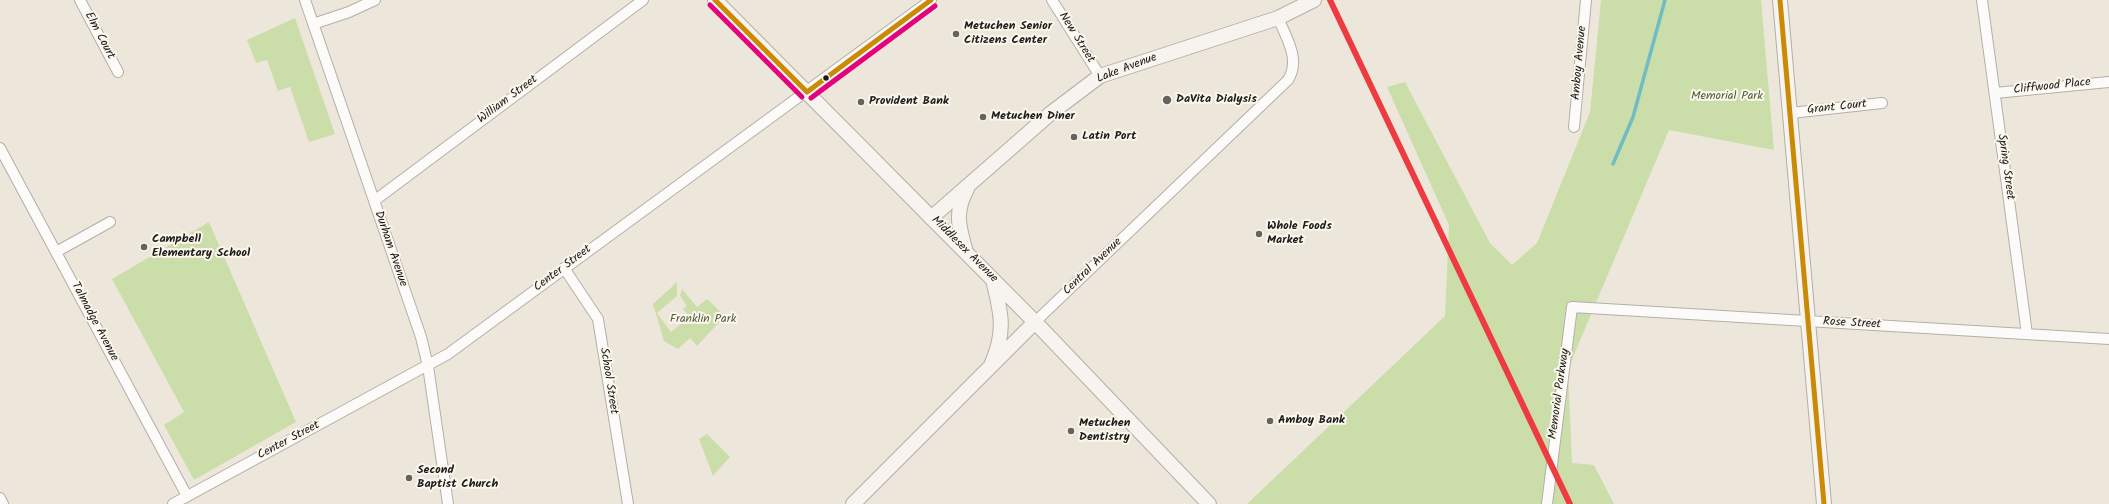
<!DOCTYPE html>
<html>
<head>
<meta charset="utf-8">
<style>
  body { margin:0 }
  canvas { display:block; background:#ede7db }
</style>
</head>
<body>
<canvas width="2109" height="504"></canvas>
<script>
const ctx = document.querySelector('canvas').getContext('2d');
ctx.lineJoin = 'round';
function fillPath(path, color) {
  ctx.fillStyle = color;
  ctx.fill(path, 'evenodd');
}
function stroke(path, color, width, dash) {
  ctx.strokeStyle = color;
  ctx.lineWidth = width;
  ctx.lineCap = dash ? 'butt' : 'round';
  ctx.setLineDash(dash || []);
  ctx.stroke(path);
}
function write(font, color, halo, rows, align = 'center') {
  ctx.font = font + ' Kalam,sans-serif';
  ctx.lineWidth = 4;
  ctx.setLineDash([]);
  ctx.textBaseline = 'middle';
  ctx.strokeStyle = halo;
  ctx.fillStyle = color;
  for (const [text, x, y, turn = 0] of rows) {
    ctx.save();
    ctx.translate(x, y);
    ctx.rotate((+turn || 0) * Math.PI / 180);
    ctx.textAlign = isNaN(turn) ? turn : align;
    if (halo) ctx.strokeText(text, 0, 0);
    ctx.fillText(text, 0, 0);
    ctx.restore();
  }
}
const green = new Path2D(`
  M 1601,0 L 1761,0 L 1774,150 L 1669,130 L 1568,369 L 1572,463 L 1594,465 L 1614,504 L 1247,504 L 1445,316 L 1449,225 L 1387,87 L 1405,82 L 1490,243 L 1512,265 L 1537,243 L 1590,112 Z
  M 295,18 L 335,134 L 309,142 L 290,87 L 278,91 L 267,60 L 256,63 L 247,40 Z
  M 209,222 L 296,422 L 194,480 L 164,425 L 184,412 L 112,279 Z
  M 677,282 L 677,296 L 657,313 L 671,332 L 689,317 L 683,309 L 687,306 L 680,296 L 682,289 L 697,307 L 707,299 L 725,316 L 697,346 L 690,338 L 678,349 L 664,341 L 653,304 Z
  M 707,434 L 730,457 L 713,476 L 699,439 Z`);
const stream = new Path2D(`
  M 1613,164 L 1633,117 L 1665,0`);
const street = new Path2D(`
  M 80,0 L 118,72
  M 305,0 L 421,337 L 428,366 L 448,504
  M 1052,0 L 1100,76
  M 1982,0 L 2027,334
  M 313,24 L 349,12 L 375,0
  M 1995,93 L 2109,82
  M 1791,113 L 1882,103
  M 1574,127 L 1586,0
  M 0,148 L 187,496
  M 374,201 L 643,0
  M 56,252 L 110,222
  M 564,268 L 598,319 L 628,504
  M 1035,322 L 1288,80 C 1301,60 1286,37 1278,18
  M 0,498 L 3,504
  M 173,504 L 448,354 L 931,0
  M 1547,504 L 1572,307 L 2109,339`);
const secondary = new Path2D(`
  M 715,0 L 1035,322 L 1209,504
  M 1780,0 L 1824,504
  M 931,218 L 1051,113 L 1100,76 L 1278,18 L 1314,0
  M 966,252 C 959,227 954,213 967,189
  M 992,363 C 1006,331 1001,312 993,280
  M 853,504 L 1035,322`);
const bus1 = new Path2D(`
  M 715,0 L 807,92
  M 1780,0 L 1824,504
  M 807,92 L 931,0`);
const bus2 = new Path2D(`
  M 710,5 L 802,97
  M 811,98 L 935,6`);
const rail1 = new Path2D(`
  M 1330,0 L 1570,504`);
const markers = [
  [956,34,4,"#65635f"],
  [826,78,3.5,"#1c1c1c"],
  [1167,100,5,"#65635f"],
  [861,102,4,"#65635f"],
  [983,117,4,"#65635f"],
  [1074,137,4,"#65635f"],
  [1259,234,4,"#65635f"],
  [144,247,4,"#65635f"],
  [1270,421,4,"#65635f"],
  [1071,431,4,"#65635f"],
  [409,478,4,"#65635f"]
];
const poiNames = [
  ["Metuchen Senior",964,27],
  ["Citizens Center",964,41],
  ["DaVita Dialysis",1176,100],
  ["Provident Bank",869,102],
  ["Metuchen Diner",991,117],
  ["Latin Port",1082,137],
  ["Whole Foods",1267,227],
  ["Market",1267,241],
  ["Campbell",152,240],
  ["Elementary School",152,254],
  ["Amboy Bank",1278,421],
  ["Metuchen",1079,424],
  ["Dentistry",1079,438],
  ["Second",417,471],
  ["Baptist Church",417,485]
];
const streetNames = [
  ["Elm Court",99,36,62],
  ["New Street",1076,38,58],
  ["Amboy Avenue",1580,63,-85],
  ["Lake Avenue",1127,69,-21],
  ["Cliffwood Place",2052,87,-6],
  ["William Street",508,100,-37],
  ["Grant Court",1837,108,-6],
  ["Spring Street",2005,167,82],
  ["Durham Avenue",390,249,71],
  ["Middlesex Avenue",964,250,45],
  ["Central Avenue",1093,267,-44],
  ["Center Street",563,269,-37],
  ["Talmadge Avenue",94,322,62],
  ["Rose Street",1852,324,3],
  ["School Street",608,381,81],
  ["Memorial Parkway",1560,394,-82],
  ["Center Street",289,441,-28]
];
const parkNames = [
  ["Memorial Park",1727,97],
  ["Franklin Park",703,320]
];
fillPath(green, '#cbdeaa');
stroke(stream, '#70bcc4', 3.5);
stroke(street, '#b3afa7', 12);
stroke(secondary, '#b3afa7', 16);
stroke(street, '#fcfbfa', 10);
stroke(secondary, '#f7f3ef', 14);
stroke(bus1, '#cb8a06', 5);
stroke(bus2, '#e5007d', 5);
stroke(rail1, '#ee3a41', 6);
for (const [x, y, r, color] of markers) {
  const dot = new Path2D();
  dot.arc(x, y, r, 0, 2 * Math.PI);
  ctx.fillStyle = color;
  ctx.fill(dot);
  stroke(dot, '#fbf7ec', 1.5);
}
write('bold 12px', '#1c1c1c', '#fbf7ec', poiNames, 'left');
write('12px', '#1c1c1c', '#fbf7ec', streetNames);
write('12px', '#505d3f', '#fbf7ec', parkNames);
</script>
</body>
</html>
